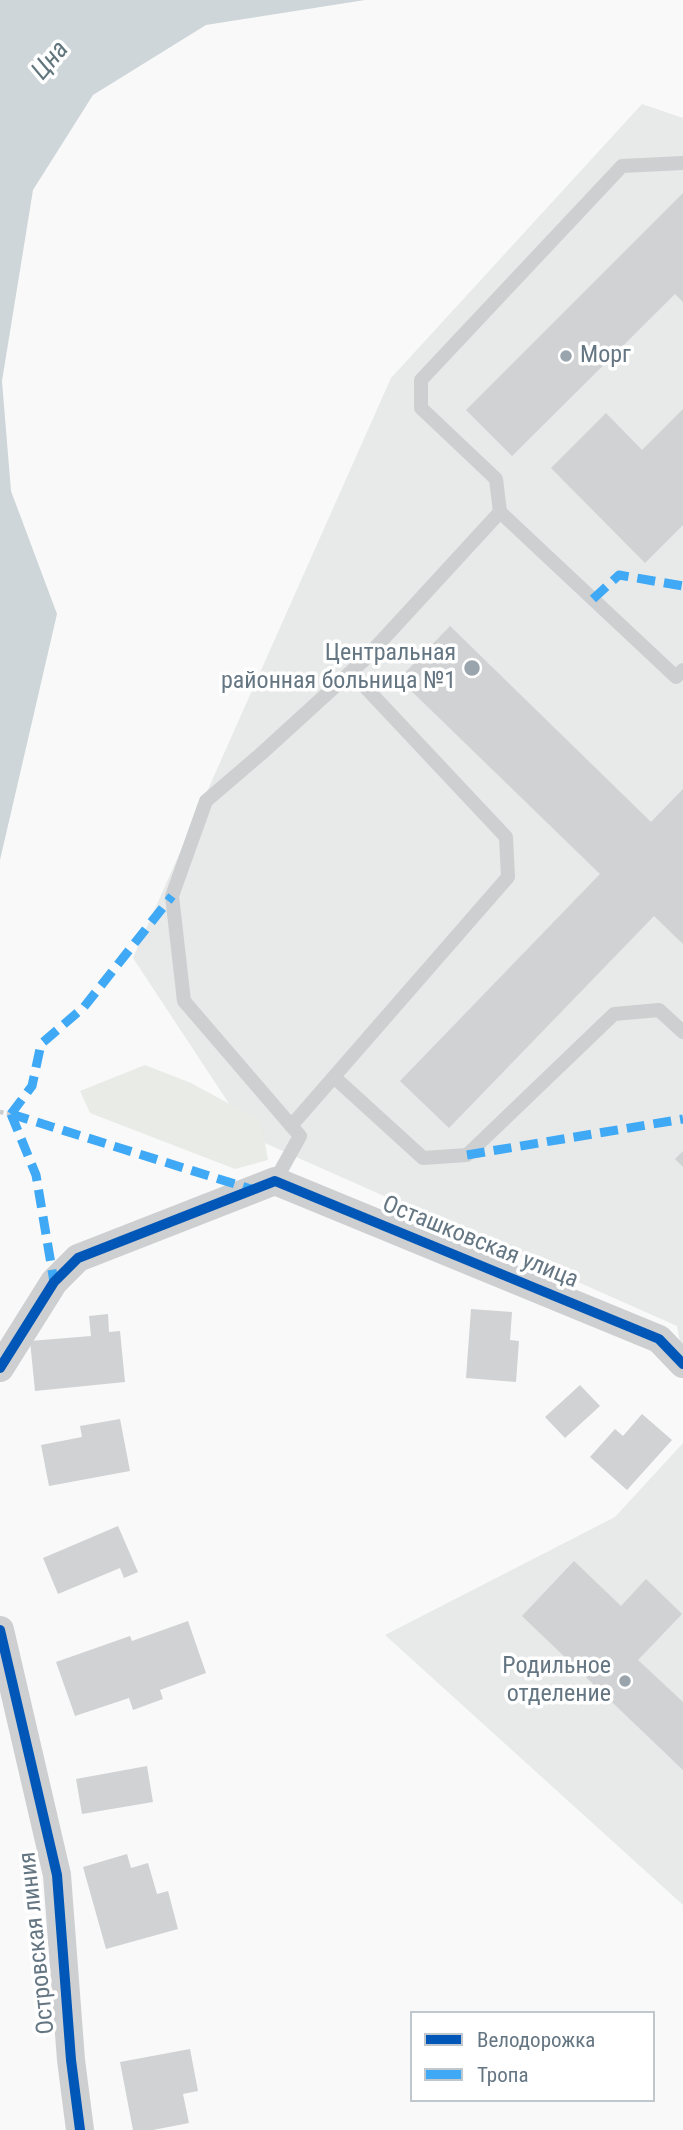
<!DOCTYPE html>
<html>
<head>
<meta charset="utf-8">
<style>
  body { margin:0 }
  #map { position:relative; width:683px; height:2130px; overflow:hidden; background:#f9f9f9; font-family:"Roboto Condensed",sans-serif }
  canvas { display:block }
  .legend { position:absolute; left:410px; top:2011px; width:245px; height:91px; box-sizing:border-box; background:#fff; border:2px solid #c1c8cd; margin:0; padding:9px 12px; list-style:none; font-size:21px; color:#657683 }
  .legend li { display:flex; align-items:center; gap:14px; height:35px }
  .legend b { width:35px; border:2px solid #c1c8cd }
</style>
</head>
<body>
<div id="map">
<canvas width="683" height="2130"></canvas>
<ul class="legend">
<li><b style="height:9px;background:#0057b8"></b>Велодорожка</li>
<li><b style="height:9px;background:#3fa9f5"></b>Тропа</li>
</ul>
</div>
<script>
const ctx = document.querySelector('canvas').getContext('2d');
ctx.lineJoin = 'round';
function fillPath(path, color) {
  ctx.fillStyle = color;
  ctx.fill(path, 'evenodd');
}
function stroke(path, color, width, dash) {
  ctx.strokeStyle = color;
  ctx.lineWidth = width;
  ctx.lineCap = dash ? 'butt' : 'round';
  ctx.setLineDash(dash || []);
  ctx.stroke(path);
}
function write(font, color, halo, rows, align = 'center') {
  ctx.font = font + ' "Roboto Condensed",sans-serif';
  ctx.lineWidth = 7;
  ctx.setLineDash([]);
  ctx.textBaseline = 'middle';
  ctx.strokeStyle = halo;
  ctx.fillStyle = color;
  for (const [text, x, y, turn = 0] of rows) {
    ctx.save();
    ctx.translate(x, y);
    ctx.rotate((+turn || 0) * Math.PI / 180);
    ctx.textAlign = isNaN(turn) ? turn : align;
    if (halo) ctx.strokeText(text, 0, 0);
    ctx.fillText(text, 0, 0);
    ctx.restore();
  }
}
const built = new Path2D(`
  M 642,104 L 683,118 L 683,1359 L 677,1326 L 251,1137 L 133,958 L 391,378 Z
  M 683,1443 L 683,1905 L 385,1635 L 615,1517 Z`);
const green = new Path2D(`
  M 145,1065 L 191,1083 L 261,1121 L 268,1160 L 235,1169 L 90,1113 L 80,1091 Z`);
const water = new Path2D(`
  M 0,0 L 365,0 L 206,25 L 93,95 L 33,190 L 2,381 L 11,491 L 57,614 L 0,860 Z`);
const building = new Path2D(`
  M 683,193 L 683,302 L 675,294 L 512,456 L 466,410 Z
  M 683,409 L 683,525 L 645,563 L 551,468 L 606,413 L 642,450 Z
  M 450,626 L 651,822 L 683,789 L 683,944 L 654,916 L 449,1128 L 400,1081 L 600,874 L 399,679 Z
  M 683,1151 L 683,1167 L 675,1159 Z
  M 471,1309 L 512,1312 L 510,1340 L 519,1341 L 516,1382 L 466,1378 Z
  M 108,1314 L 109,1332 L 120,1331 L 125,1382 L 35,1391 L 30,1341 L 91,1336 L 89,1316 Z
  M 580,1385 L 600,1406 L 565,1438 L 545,1417 Z
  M 642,1414 L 672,1440 L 627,1490 L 590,1457 L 615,1429 L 623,1436 Z
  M 120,1419 L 130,1471 L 49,1486 L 41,1445 L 82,1437 L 80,1426 Z
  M 118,1526 L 138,1572 L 124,1578 L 120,1568 L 58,1594 L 43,1558 Z
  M 574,1561 L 621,1606 L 646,1579 L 682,1614 L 638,1660 L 683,1702 L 683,1770 L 522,1616 Z
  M 188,1621 L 206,1673 L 160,1690 L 163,1699 L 133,1710 L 129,1698 L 75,1716 L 56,1662 L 130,1636 L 132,1641 Z
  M 147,1766 L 153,1802 L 82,1814 L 76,1779 Z
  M 127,1854 L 131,1868 L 148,1863 L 157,1894 L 168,1891 L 178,1929 L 106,1949 L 83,1867 Z
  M 190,2049 L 198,2091 L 183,2094 L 189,2123 L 153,2130 L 133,2130 L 120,2062 Z`);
const path = new Path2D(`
  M 0,1112 L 11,1114`);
const service = new Path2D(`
  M 500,512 L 496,479 L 421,408 L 421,380 L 622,166 L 683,163
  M 334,1077 L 423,1158 L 467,1155 L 614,1014 L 659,1010 L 683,1032
  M 291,1126 L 508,877 L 506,837 L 351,672
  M 275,1181 L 300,1136 L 184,1001 L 172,896 L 206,801 L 262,753 L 364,660 L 500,512 L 676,677 L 683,670`);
const minor = new Path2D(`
  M 0,1368 L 54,1282 L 78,1258 L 275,1181 L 659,1339 L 683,1364
  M 0,1630 L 57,1875 L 71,2060 L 80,2130`);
const quiet = new Path2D(`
  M 593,599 L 619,575 L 683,586
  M 11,1114 L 32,1086 L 41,1044 L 84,1007 L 172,896
  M 11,1114 L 251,1189
  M 11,1114 L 36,1175 L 54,1282
  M 467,1155 L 683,1119`);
const cycleway = new Path2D(`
  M 0,1368 L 54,1282 L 78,1258 L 275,1181 L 659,1339 L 683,1364
  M 0,1630 L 57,1875 L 71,2060 L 80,2130`);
const markers = [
  [566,356,7,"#99a4ac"],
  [472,668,9,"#99a4ac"],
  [625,1681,7,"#99a4ac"]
];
const poiNames = [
  ["Морг",580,356,"left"],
  ["Центральная",456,654],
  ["районная больница №1",456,682],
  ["Родильное",611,1667],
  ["отделение",611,1695]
];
const streetNames = [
  ["Осташковская улица",480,1243,22],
  ["Островская линия",38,1943,-96]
];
const waterNames = [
  ["Цна",51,61,-50]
];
fillPath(built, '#e8e9e9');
fillPath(green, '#e8ebe6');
fillPath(water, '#ced6d9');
fillPath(building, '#d0d2d3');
stroke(path, '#cbcccd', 4.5, [3.5, 3.5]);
stroke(service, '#cecfd0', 14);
stroke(minor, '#cecfd0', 28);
stroke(quiet, '#3fa9f5', 9, [18, 9]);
stroke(cycleway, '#0057b8', 10);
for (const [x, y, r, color] of markers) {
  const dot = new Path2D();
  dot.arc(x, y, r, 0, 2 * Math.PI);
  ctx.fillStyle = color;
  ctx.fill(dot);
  stroke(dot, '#fff', 2.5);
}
write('24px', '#657683', '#fff', poiNames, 'right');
write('24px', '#657683', '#fff', streetNames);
write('italic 26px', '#60757c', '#fff', waterNames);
</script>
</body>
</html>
